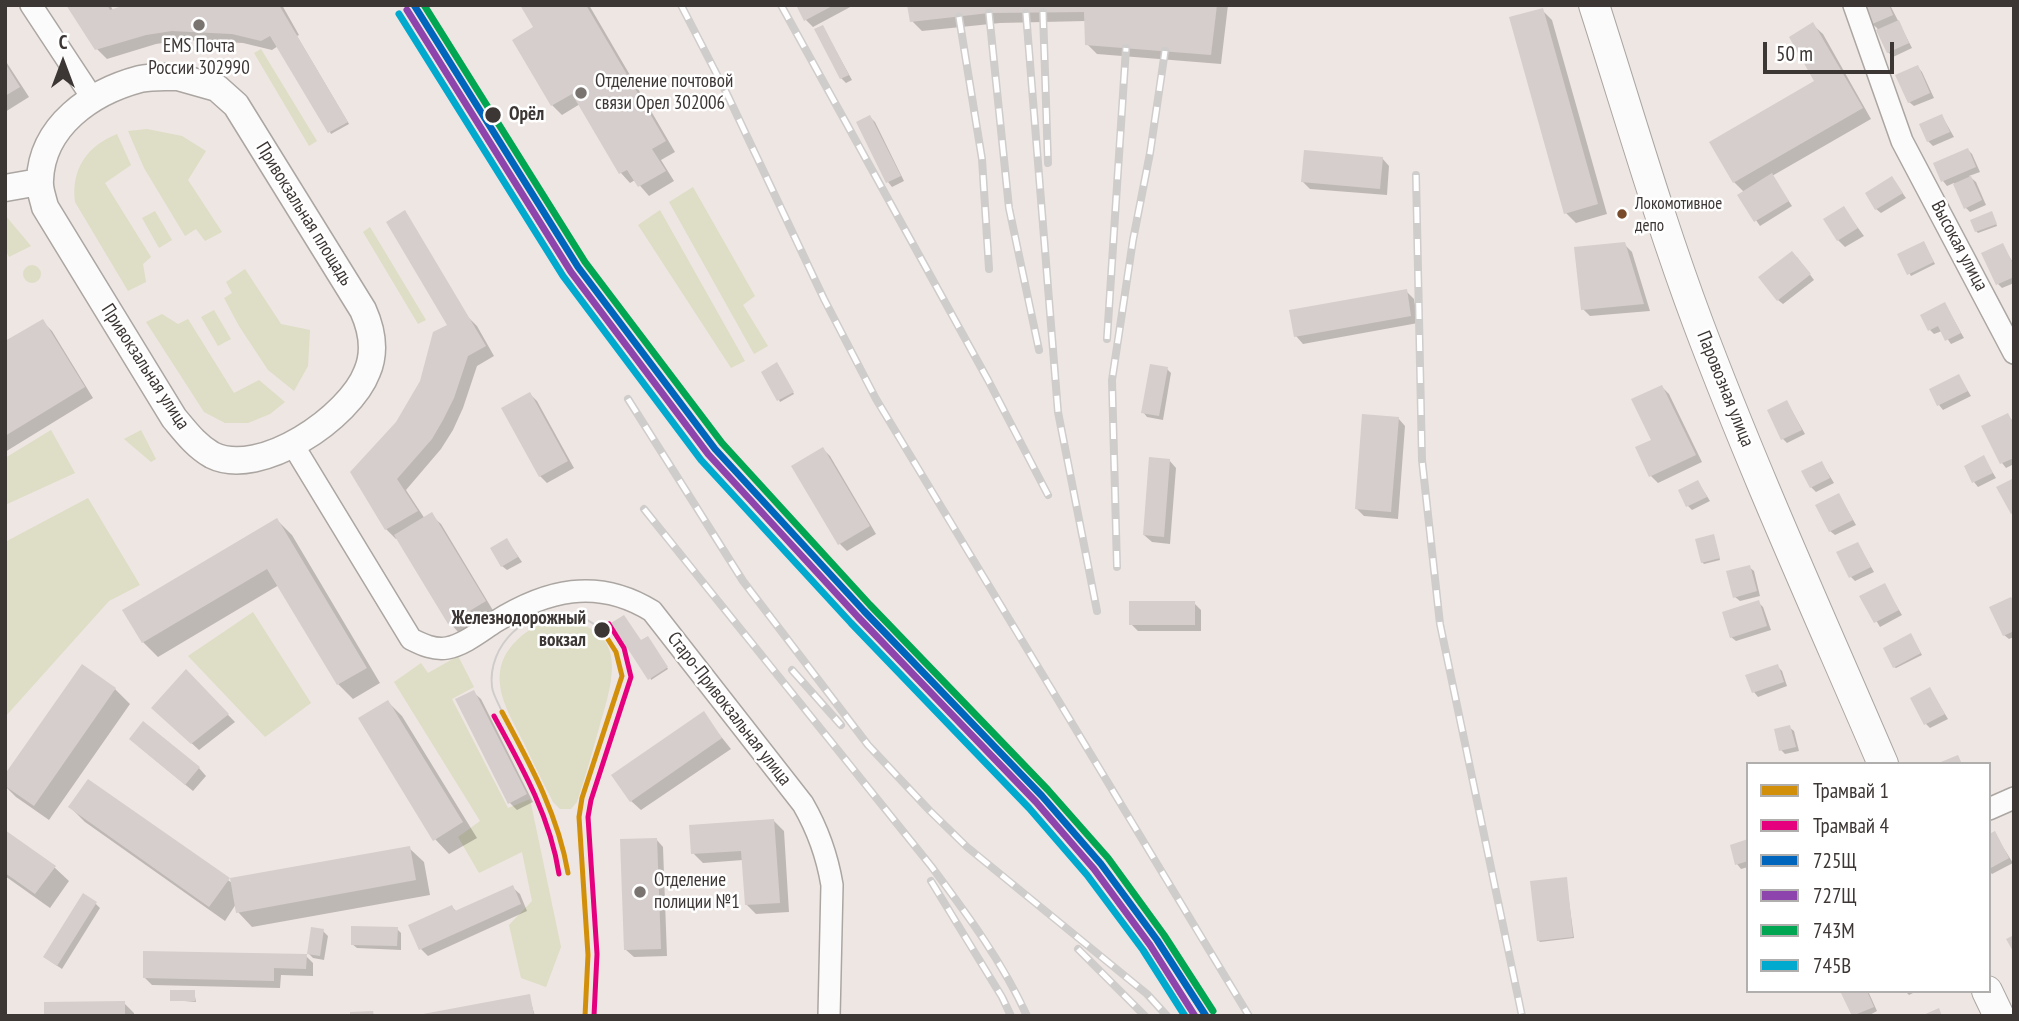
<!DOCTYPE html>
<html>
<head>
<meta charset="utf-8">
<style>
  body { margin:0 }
  #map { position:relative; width:2019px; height:1021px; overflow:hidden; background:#eee6e2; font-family:"PT Sans Narrow",sans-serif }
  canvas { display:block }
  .frame { position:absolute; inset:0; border:7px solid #3c3634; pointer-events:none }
  .legend { position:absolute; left:1746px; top:762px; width:245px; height:231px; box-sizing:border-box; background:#fff; border:2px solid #b1afae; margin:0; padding:9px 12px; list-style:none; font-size:21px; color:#3c3634 }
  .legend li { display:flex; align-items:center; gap:14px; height:35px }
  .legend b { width:35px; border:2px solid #b1afae }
  .north { position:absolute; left:28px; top:28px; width:70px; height:70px; -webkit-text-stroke:5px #fff; paint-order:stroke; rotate:0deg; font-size:19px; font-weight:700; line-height:28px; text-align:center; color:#3c3634 }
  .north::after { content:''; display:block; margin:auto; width:24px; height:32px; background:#3c3634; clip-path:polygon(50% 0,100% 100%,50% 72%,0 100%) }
  .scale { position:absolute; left:1763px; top:42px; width:131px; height:32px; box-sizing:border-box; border:4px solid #3c3634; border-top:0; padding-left:9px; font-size:21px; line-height:24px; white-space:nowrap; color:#3c3634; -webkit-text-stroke:5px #fff; paint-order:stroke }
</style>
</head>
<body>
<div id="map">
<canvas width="2019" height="1021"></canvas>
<div class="frame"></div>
<ul class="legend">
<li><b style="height:9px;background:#d2900a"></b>Трамвай 1</li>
<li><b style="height:9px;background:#e5007d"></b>Трамвай 4</li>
<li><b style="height:9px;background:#0065bd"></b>725Щ</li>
<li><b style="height:9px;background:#8e44ad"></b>727Щ</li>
<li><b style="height:9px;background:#00a651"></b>743М</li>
<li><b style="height:9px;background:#00a9ce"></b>745В</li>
</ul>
<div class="north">С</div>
<div class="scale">50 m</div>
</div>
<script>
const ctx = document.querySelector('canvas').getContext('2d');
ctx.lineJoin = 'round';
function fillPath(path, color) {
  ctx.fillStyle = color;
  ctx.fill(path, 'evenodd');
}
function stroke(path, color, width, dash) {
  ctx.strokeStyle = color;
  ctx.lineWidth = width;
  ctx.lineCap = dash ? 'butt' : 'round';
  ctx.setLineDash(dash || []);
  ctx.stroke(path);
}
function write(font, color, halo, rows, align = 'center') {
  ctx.font = font + ' "PT Sans Narrow",sans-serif';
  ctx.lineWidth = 5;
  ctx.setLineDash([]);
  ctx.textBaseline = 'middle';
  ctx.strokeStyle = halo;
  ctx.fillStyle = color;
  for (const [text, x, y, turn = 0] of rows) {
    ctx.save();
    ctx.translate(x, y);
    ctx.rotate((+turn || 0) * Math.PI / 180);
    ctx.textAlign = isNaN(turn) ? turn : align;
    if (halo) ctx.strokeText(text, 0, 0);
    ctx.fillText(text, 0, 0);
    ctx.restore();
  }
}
const green = new Path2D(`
  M 261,49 L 317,141 L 309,146 L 254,53 Z
  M 147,129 L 182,136 L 206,151 L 188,180 L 222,232 L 205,241 L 196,229 L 185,236 L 144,168 L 128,131 Z
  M 117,134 L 131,165 L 105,183 L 151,257 L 143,264 L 146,282 L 128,291 L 75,202 C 71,169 87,146 117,134 Z
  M 693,187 L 755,296 L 743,305 L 768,346 L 754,354 L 669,202 Z
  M 660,210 L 745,361 L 731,368 L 638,225 Z
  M 155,211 L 172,240 L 159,248 L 142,218 Z
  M 5,215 L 31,246 L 9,257 L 5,249 Z
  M 370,227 L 426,320 L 418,324 L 363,232 Z
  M23 274a9 9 0 1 1 18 0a9 9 0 1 1-18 0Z
  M 245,269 L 281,324 L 310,330 L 308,366 L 294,391 L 268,370 L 239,326 L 224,298 L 232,293 L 226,282 Z
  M 214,310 L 231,339 L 218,346 L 201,317 Z
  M 162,314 L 178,324 L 188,319 L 234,393 L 259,380 L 285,402 L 270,414 L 248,423 L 225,423 L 204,412 L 146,322 Z
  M 51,430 L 75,473 L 5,505 L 5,458 Z
  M 141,430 L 156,459 L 151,462 L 124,439 Z
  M 88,498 L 140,585 L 109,601 L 5,717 L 5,542 Z
  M 253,612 L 311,703 L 265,737 L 188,656 Z
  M 554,620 C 630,625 615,675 599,728 C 592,753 585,778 577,802 L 571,809 L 560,809 L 553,802 C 543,782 533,763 524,743 C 509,714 486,679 510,648 C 523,632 534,626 554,620 Z
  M 458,656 L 474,687 L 452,699 L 508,808 L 530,799 L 561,947 L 546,987 L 521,978 L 509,925 L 532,901 L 522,852 L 479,873 L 458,837 L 480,821 L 394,682 L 421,663 L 428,673 Z`);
const shadow = new Path2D(`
  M 68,5 L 110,5 L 113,10 L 131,5 L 282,5 L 299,35 L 297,36 L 349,124 L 331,134 L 330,132 L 278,46 L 272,50 L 243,43 L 183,40 L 156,44 L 107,59 L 97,49 Z
  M 522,5 L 589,5 L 675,152 L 661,160 L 674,181 L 649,196 L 635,180 L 630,183 L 621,173 L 580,104 L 562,115 L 552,105 L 535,28 Z
  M 798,5 L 854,5 L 813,27 L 806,20 Z
  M 909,5 L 1228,5 L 1221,64 L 1097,54 L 1087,44 L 1086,21 L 1000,23 L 922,31 L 912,21 Z
  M 1864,5 L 1890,5 L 1912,48 L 1893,57 L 1888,52 L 1877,28 L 1872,24 Z
  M 1542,10 L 1552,20 L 1607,214 L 1576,223 L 1566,213 Z
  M 1813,25 L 1823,34 L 1871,119 L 1772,176 L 1792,206 L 1760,226 L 1739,195 L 1744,192 L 1734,182 L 1817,82 Z
  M 823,27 L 852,80 L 846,83 L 841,78 Z
  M 5,60 L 29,97 L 5,112 Z
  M 1918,67 L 1922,72 L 1934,98 L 1914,106 L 1909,102 Z
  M 1942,116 L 1954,137 L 1933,146 L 1928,141 Z
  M 870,117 L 875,122 L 904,181 L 892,187 L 888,182 Z
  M 1968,150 L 1972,154 L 1980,172 L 1969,176 L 1976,182 L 1986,205 L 1970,212 L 1966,208 L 1954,183 L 1947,186 L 1943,181 Z
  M 1382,158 L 1389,166 L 1387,195 L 1310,189 L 1303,182 Z
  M 1892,178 L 1906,198 L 1881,213 L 1876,209 Z
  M 1844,209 L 1864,236 L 1845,247 L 1838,240 Z
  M 1993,215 L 1997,226 L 1978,233 L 1976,231 Z
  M 1624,244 L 1632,252 L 1650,311 L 1590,316 L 1583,309 Z
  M 1925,245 L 1935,264 L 1911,276 L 1899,255 Z
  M 2002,245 L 2014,264 L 2014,283 L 2002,288 L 1998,284 Z
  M 1797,257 L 1814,280 L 1783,304 L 1778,300 Z
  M 1406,291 L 1414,299 L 1418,323 L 1303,344 L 1296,336 Z
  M 1945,304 L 1964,338 L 1951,344 L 1942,331 L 1934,334 L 1930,330 Z
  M 468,317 L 477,326 L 494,356 L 477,366 L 463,408 L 453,430 L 441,449 L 406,490 L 425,519 L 431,515 L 441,524 L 494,612 L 459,633 L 450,623 L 398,538 L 396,539 L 386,529 L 397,423 Z
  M 42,321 L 52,331 L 93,398 L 5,452 L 5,343 Z
  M 778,366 L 794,394 L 780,402 L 779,400 Z
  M 1167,369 L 1171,373 L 1163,420 L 1147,417 L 1143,412 Z
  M 1959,376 L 1971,396 L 1943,410 L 1939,405 Z
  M 1662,387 L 1669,394 L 1702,462 L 1658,483 L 1651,476 L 1638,448 L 1653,441 Z
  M 530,394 L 537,401 L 574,468 L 547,483 L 540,476 Z
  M 1787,402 L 1805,434 L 1787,443 L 1783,439 Z
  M 2008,415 L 2014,423 L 2014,464 L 2006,468 L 2002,463 L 1984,427 Z
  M 1398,418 L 1405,426 L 1398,519 L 1364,516 L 1357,509 Z
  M 823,449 L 830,456 L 876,534 L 847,551 L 840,544 Z
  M 1984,458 L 1996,478 L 1978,487 L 1974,482 Z
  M 1169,460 L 1176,468 L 1170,544 L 1152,542 L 1144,535 Z
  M 1822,463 L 1834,483 L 1816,492 L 1811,487 Z
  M 1698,482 L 1710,501 L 1692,510 L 1688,506 Z
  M 1839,495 L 1856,525 L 1835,535 L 1830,531 Z
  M 277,520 L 292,535 L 380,683 L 353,699 L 338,684 L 279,585 L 158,657 L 143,642 Z
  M 1714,536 L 1720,560 L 1704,564 L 1702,562 Z
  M 507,540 L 522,562 L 507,570 L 502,566 Z
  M 1858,544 L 1874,572 L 1855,581 L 1851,577 Z
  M 1749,567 L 1754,571 L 1760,596 L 1740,601 L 1735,597 Z
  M 1884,585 L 1902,615 L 1880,627 L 1862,597 Z
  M 1758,602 L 1763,607 L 1771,630 L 1736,641 L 1731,637 Z
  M 2014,602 L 2014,637 L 2009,639 L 2004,635 Z
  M 1194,603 L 1201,610 L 1201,631 L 1138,631 L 1131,624 Z
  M 1912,637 L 1922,655 L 1896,668 L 1894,667 Z
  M 649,640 L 668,669 L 651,680 L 641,642 Z
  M 1777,666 L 1782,671 L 1787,686 L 1758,697 L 1754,692 Z
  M 186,672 L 235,722 L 199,750 L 161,715 Z
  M 115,689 L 130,704 L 49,820 L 16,797 L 5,786 Z
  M 1930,689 L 1948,719 L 1930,728 L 1926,724 Z
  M 473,692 L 481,699 L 533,802 L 517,810 L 510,803 Z
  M 388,702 L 402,716 L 477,838 L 449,854 L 435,839 Z
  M 703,714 L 731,749 L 641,810 L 631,801 Z
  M 1789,727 L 1794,731 L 1799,751 L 1785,754 L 1781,750 Z
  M 138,746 L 199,768 L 206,776 L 193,791 Z
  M 88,782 L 232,883 L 409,848 L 424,862 L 430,895 L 252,927 L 238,912 L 236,904 L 225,921 L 85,822 L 70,807 Z
  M 774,821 L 784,831 L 789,912 L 756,914 L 746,904 L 743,860 L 703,863 L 693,853 Z
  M 5,832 L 54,867 L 69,881 L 50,908 L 5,876 Z
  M 1994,833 L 2013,863 L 1992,874 L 1989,871 L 1989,836 Z
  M 656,839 L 663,847 L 667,956 L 634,957 L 626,950 Z
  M 1748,842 L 1748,867 L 1741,869 L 1737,864 Z
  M 1566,879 L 1574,938 L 1540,942 L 1538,940 Z
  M 512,887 L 520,894 L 527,911 L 428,956 L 421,949 L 452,907 L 457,912 Z
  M 95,903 L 100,908 L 62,969 L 50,961 Z
  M 397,929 L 401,933 L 401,950 L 357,948 L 352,944 Z
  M 323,931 L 328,936 L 324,960 L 313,958 L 309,954 Z
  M 306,956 L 313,963 L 313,976 L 281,975 L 280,988 L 152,985 L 144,977 Z
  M 194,991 L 196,1002 L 172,1000 Z
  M 1842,991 L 1868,991 L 1877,1011 L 1868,1016 L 1854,1016 Z
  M 1905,991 L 1917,991 L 1909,995 Z
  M 529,996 L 535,1016 L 425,1016 Z
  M 124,1003 L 134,1013 L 134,1016 L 46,1016 Z`);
const building = new Path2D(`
  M 66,5 L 107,5 L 110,10 L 125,5 L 279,5 L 348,122 L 328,133 L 270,36 L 261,41 L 232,34 L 172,31 L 146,35 L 95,50 Z
  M 520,5 L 586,5 L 666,141 L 652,149 L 666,171 L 638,187 L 627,170 L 619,174 L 572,94 L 551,106 L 512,40 L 533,27 Z
  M 796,5 L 834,5 L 804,21 Z
  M 907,5 L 1217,5 L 1211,55 L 1085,45 L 1084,12 L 989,13 L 910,22 Z
  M 1862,5 L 1889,5 L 1893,15 L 1870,25 Z
  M 1543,8 L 1598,204 L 1564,214 L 1509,17 Z
  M 1899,20 L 1909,43 L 1887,53 L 1876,30 Z
  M 1813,22 L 1863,108 L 1733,183 L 1709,142 L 1814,81 L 1789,37 Z
  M 823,25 L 849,75 L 840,79 L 814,29 Z
  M 5,63 L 20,87 L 5,96 Z
  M 1918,65 L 1930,93 L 1908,103 L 1895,75 Z
  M 1942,114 L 1950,132 L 1927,142 L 1919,124 Z
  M 870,115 L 901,176 L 886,183 L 856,122 Z
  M 1968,148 L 1976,167 L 1941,182 L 1933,163 Z
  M 1304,150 L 1383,157 L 1380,189 L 1301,182 Z
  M 1772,173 L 1789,201 L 1754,222 L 1737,195 Z
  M 1892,176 L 1903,193 L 1875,210 L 1865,193 Z
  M 1971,176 L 1982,200 L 1964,209 L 1953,184 Z
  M 1844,206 L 1858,228 L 1837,241 L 1823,219 Z
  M 405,210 L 486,346 L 468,356 L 454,398 L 443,420 L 432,439 L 397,479 L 418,511 L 385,530 L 350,472 L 396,422 L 420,381 L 433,332 L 447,325 L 386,222 Z
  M 1992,211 L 1997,224 L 1975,232 L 1970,220 Z
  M 1924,241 L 1934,262 L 1907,275 L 1897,254 Z
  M 1625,242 L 1644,304 L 1581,310 L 1574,247 Z
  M 2003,243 L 2014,266 L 2014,277 L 1996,285 L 1981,253 Z
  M 1792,251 L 1811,274 L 1777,301 L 1758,277 Z
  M 1407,289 L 1411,316 L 1294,337 L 1289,310 Z
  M 1945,302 L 1961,333 L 1945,341 L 1938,326 L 1928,331 L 1920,315 Z
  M 43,319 L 85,387 L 5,436 L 5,341 Z
  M 777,362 L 794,392 L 777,401 L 761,372 Z
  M 1150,364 L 1168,367 L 1159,416 L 1141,413 Z
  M 1959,374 L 1968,391 L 1937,406 L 1929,389 Z
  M 1662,385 L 1696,455 L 1649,477 L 1635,447 L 1651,440 L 1631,399 Z
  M 530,392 L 568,461 L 539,477 L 501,408 Z
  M 1787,400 L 1802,430 L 1781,440 L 1767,410 Z
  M 2008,413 L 2014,425 L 2014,458 L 2000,464 L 1981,426 Z
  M 1362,414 L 1399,417 L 1391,512 L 1355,509 Z
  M 823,447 L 870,526 L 838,545 L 791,466 Z
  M 1984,455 L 1993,473 L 1972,483 L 1964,466 Z
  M 1149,457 L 1170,459 L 1164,537 L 1143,535 Z
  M 1822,461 L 1830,478 L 1810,488 L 1801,471 Z
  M 2014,478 L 2014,513 L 2011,514 L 1996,487 Z
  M 1698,480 L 1707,497 L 1686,507 L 1678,490 Z
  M 1839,493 L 1853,520 L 1829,532 L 1815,505 Z
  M 432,512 L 486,601 L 448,624 L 394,535 Z
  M 277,518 L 367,668 L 337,685 L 267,569 L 142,643 L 122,610 Z
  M 1714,534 L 1720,558 L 1701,563 L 1695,539 Z
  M 507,538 L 518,557 L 501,567 L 490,548 Z
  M 1858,542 L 1871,567 L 1849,578 L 1836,552 Z
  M 1750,565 L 1757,591 L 1733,598 L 1726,571 Z
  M 1885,583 L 1899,610 L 1874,623 L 1859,596 Z
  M 2011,597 L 2014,602 L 2014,631 L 2003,636 L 1989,607 Z
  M 1759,600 L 1767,626 L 1730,638 L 1722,612 Z
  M 1129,601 L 1195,601 L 1195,625 L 1129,625 Z
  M 624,615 L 641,640 L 648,636 L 668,667 L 648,680 L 611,623 Z
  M 1911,633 L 1921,653 L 1893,668 L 1883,648 Z
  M 82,664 L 116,688 L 34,806 L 5,786 L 5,774 Z
  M 1778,664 L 1784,682 L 1752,693 L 1745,675 Z
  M 186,669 L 229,714 L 191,744 L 151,708 Z
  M 1930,687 L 1945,714 L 1924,725 L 1910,698 Z
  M 474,690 L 527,794 L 508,804 L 455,699 Z
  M 388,700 L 463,822 L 433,841 L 358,718 Z
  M 704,711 L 722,738 L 630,802 L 611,775 Z
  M 143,721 L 200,767 L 185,785 L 129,739 Z
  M 1790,725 L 1796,747 L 1779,751 L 1774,729 Z
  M 1958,755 L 1962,764 L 1936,764 Z
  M 88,779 L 230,878 L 410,846 L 416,880 L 236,913 L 230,878 L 209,907 L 68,807 Z
  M 774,819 L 780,903 L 745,905 L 741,851 L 691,854 L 689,825 Z
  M 5,830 L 56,866 L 35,894 L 5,873 Z
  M 1995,831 L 2009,858 L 1989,869 L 1989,834 Z
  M 657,838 L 661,949 L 624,950 L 620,839 Z
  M 1748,839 L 1748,861 L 1735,865 L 1730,845 Z
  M 1567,877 L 1573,937 L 1537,941 L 1530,881 Z
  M 513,885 L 521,904 L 419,950 L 408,925 L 452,905 L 455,911 Z
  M 83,893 L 97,902 L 57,966 L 43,957 Z
  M 351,926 L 398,927 L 397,946 L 351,945 Z
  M 311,927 L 324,929 L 320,956 L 307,954 Z
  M 2014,935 L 2014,953 L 2006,939 Z
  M 143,951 L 307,954 L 306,969 L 274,968 L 274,981 L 143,978 Z
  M 170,990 L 195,990 L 195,1001 L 170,1001 Z
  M 1840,991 L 1867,991 L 1874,1007 L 1852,1016 Z
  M 530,994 L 534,1015 L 423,1016 L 423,1014 Z
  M 125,1001 L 125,1016 L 44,1016 L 44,1002 Z
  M 1939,1008 L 1942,1016 L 1921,1016 Z
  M 373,1011 L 374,1016 L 350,1016 L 350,1012 Z`);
const minor = new Path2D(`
  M 31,5 L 93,99
  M 1854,5 L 1902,141 L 2014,353
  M 293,445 L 411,639 C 423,645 434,650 447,648 C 464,645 481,631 495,622 C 546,590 597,577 652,611 L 803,804 C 818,830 827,855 832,885 L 829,1016
  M 1989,809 L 2014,798`);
const tertiary = new Path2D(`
  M 178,77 L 217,88 L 236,105 L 363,310 C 372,330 376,351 367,372 C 350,417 260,479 212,455 C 196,446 185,431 174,418 L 45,207 C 43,198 39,189 40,180 C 42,126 91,92 140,79 C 152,76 165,77 178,77 Z
  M 5,188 L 39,182`);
const secondary = new Path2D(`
  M 1594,5 C 1628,111 1659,219 1698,323 C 1754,472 1820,617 1883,764
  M 1987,991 L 1999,1016`);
const tram = new Path2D(`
  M 502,712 C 499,704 493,695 492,687 C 487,645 527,608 568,613 C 581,615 592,622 602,630`);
const rail = new Path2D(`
  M 681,5 L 727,94 L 824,299 L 876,399 L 1249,1016
  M 781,5 L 988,380 L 1048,495
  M 1043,12 L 1048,163
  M 989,13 L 1009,208 L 1039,350
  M 1026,13 L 1058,412 L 1097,611
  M 959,17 L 982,159 L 989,269
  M 1416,175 L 1422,460 L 1440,624 L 1522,1016
  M 1107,339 L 1126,48
  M 628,399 L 743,581 L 868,745 L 930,811 L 967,847 L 1147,994 L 1167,1016
  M 644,509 L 931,866 C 966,913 1002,961 1027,1016
  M 1117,567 L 1112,380 L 1133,240 L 1150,153 L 1165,51
  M 792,670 L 841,725
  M 931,881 L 1002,997 L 1011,1016
  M 1078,949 L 1145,1016`);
const rail1 = new Path2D(`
  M 414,5 L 578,267 L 715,449 L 864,611 L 1042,796 L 1101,864 L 1157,940 L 1206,1016`);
const rail2 = new Path2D(`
  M 407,10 L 571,272 L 708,454 L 858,617 L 1036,802 L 1094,869 L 1150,945 L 1195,1016`);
const rail3 = new Path2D(`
  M 424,5 L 585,262 L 722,443 L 870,605 L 1048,790 L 1108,858 L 1164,935 L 1213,1011`);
const rail4 = new Path2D(`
  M 399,14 L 563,276 L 701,460 L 851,623 L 1029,808 L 1087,875 L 1143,950 L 1185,1016`);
const tram1 = new Path2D(`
  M 502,712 C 530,764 558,814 568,873
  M 585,1016 L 588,955 L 579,817 L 582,798 L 622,676 L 616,652 L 602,630`);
const tram2 = new Path2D(`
  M 494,716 C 522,767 550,816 559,874
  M 594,1016 L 597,954 L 588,817 L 591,800 L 631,677 L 624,648 L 609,624`);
const markers = [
  [199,25,7,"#7a7471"],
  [581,93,7,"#7a7471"],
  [493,115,9,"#3c3634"],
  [1622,214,6,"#7a4b2a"],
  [602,630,9,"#3c3634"],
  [640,892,7,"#7a7471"]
];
const busNames = [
  ["Локомотивное",1635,204],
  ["депо",1635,226]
];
const poiNames = [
  ["EMS Почта",199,47,"center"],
  ["России 302990",199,69,"center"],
  ["Отделение почтовой",595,82],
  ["связи Орел 302006",595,104],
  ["Отделение",654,881],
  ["полиции №1",654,903]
];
const stopNames = [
  ["Орёл",509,115],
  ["Железнодорожный",586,619,"right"],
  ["вокзал",586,641,"right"]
];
const streetNames = [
  ["Привокзальная площадь",304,214,58],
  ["Высокая улица",1959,246,62],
  ["Привокзальная улица",145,367,57],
  ["Паровозная улица",1725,389,68],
  ["Старо-Привокзальная улица",729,709,52]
];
fillPath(green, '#deddc5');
fillPath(shadow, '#0003');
fillPath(building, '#d5cecc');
stroke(minor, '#aba6a2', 24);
stroke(tertiary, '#aba6a2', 29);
stroke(secondary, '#aba6a2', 32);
stroke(minor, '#fcfbfb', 21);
stroke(tertiary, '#fcfbfb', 26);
stroke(secondary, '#fcfbfb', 30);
stroke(tram, '#cfcccc', 2);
stroke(rail, '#cfcccc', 8);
stroke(rail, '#fff', 5, [16]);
stroke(rail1, '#0065bd', 7);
stroke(rail2, '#8e44ad', 7);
stroke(rail3, '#00a651', 7);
stroke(rail4, '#00a9ce', 7);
stroke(tram1, '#d2900a', 5);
stroke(tram2, '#e5007d', 5);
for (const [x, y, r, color] of markers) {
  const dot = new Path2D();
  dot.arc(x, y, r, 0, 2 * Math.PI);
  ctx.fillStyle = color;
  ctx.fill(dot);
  stroke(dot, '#fff', 2.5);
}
write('17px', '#3c3634', '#fff', busNames, 'left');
write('19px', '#3c3634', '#fff', poiNames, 'left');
write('bold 19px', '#3c3634', '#fff', stopNames, 'left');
write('19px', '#3c3634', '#fff', streetNames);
</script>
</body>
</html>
